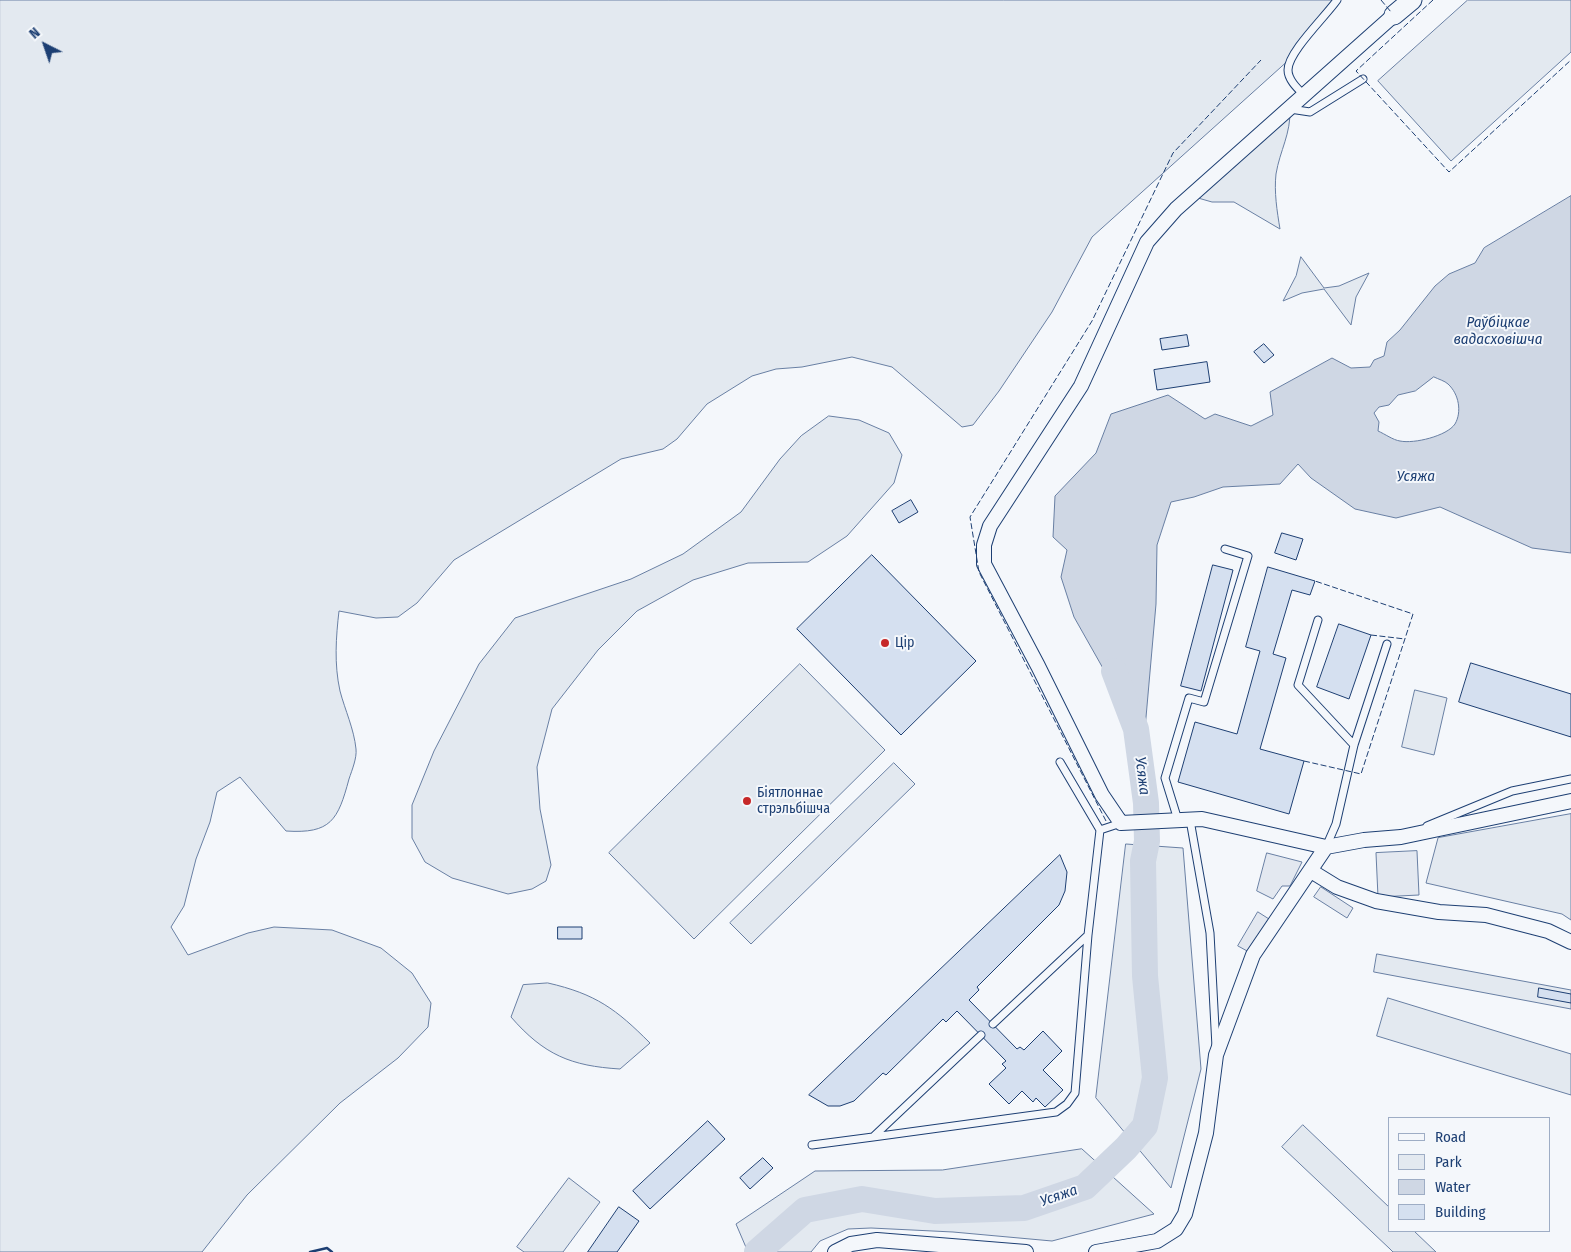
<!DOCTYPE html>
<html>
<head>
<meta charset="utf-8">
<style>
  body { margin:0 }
  #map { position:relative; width:1571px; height:1252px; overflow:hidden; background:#f4f7fb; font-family:"Fira Sans Condensed",sans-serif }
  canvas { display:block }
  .legend { position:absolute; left:1388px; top:1117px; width:162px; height:115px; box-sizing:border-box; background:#f4f7fb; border:1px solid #9eadc5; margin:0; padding:6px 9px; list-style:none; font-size:15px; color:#1d3f73 }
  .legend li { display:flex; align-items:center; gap:10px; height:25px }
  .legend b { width:25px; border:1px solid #9eadc5 }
  .north { position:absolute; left:20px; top:20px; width:50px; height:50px; -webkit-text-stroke:4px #f4f7fb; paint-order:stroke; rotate:319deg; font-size:14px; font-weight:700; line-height:20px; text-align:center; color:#1d3f73 }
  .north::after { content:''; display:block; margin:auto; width:18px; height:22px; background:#1d3f73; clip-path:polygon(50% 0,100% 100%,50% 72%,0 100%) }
</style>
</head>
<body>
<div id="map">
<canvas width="1571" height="1252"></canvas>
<ul class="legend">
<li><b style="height:6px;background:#f4f7fb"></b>Road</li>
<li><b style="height:14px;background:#e3e9f0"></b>Park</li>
<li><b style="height:14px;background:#cfd7e4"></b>Water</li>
<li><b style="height:14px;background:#d5e0f0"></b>Building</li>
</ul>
<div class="north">N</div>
</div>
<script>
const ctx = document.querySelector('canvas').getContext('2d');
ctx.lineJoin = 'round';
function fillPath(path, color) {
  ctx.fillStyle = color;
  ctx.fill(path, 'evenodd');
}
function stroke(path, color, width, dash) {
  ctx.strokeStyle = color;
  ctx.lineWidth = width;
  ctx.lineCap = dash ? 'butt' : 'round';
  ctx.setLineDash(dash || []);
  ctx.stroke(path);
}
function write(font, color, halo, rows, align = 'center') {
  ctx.font = font + ' "Fira Sans Condensed",sans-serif';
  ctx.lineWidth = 4;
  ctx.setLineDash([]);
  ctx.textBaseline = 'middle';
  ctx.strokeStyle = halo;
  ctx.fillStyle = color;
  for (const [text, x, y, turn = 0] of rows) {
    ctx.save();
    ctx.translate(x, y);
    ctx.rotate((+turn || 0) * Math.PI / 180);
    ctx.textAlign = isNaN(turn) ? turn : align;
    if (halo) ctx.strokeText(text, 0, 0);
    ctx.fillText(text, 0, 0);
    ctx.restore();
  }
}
const green = new Path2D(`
  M 0,0 L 1338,0 L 1291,58 L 1092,237 L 1052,312 L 999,391 L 973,425 L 962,427 L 892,367 L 852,357 L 802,367 L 776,369 L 752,376 L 707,404 L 677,439 L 663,449 L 621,459 L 454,560 L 417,603 L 398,617 L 376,618 L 339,611 C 336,637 334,664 340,691 C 345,710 354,729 356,749 C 357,758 352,770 349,779 C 338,820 331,834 286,831 L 240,777 L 217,792 L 210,822 L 196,859 L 184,906 L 171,927 L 188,955 L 248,933 L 274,927 L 332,930 L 381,948 L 412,973 L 431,1003 L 428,1027 L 398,1058 L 340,1103 L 247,1195 L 202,1252 L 0,1252 Z
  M 1468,0 L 1571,0 L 1571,52 L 1451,161 L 1378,81 Z
  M 1290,109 C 1291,134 1280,150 1276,174 C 1274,192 1277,211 1280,229 L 1234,202 L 1212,202 L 1191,196 Z
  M 1301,257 L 1324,288 L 1339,286 L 1369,273 L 1356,297 L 1351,325 L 1324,289 L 1302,293 L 1283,301 L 1296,276 Z
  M 829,416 L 859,420 L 889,433 L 902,455 L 894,483 L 847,536 L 808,562 L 748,563 L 693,580 L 637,611 L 598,650 L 552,709 L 537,767 L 540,809 L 551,865 L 546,881 L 532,889 L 508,894 L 452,878 L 425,862 L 412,838 L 412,805 L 434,751 L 479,664 L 515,618 L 631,579 L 683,554 L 741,512 L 780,459 L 801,436 Z
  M 800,664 L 885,750 L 694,939 L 609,853 Z
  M 1415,690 L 1447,698 L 1434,755 L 1402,747 Z
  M 894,763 L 915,784 L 751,944 L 730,923 Z
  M 1571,814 L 1571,920 L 1562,914 L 1426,883 L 1438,838 Z
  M 1126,844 L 1183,848 L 1201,1069 L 1171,1188 L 1096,1098 Z
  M 1377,954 L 1571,990 L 1571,1009 L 1374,972 Z
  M 548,983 C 596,994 616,1009 650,1043 L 620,1069 C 571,1066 544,1055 511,1017 L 523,985 Z
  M 1388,998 L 1571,1054 L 1571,1095 L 1377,1036 Z
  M 1303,1125 L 1390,1208 L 1390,1231 L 1414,1231 L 1436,1252 L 1393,1252 L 1390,1249 L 1282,1147 Z
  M 1082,1149 L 1154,1214 L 1052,1241 L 953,1232 L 871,1228 L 848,1229 L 820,1241 L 811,1252 L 748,1252 L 736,1224 L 815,1171 L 942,1170 Z
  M 569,1178 L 600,1202 L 563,1252 L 524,1252 L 517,1247 Z`);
const parking = new Path2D(`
  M 1417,851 L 1419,895 L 1378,897 L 1376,853 Z
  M 1267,853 L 1302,862 L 1290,886 L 1282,886 L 1273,899 L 1257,891 Z
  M 1321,887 L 1353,908 L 1347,918 L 1314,897 Z
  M 1258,912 L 1269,919 L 1249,952 L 1238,946 Z`);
const water = new Path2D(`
  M 1571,196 L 1571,553 L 1532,548 L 1440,507 L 1396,518 L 1355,509 L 1311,478 L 1298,464 L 1280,484 L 1223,487 L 1194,497 L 1171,502 L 1157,545 L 1156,604 L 1144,740 L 1128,705 L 1113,686 L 1074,617 L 1061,577 L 1067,550 L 1053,537 L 1055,496 L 1096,453 L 1111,414 L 1168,395 L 1205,419 L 1215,414 L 1251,426 L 1273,415 L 1270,392 L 1332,358 L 1351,368 L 1370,367 L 1374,360 L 1384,356 L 1387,342 L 1400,330 L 1435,286 L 1449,274 L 1475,263 L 1484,248 ZM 1434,377 C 1438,379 1445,381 1448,384 C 1459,394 1462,412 1455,424 C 1447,436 1414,444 1400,441 C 1393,440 1385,434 1378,431 L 1379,422 L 1374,413 L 1379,407 L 1389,405 L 1398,395 L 1415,391 Z`);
const river = new Path2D(`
  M 757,1252 L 805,1210 L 862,1199 L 935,1211 L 1024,1208 L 1085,1187 L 1126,1148 L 1145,1126 L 1155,1078 L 1145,976 L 1143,861 L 1147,841 L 1146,803 L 1136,729 L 1114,671`);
const building = new Path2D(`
  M 1187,335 L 1189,346 L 1162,350 L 1160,339 Z
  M 1264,344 L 1274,355 L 1264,363 L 1254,352 Z
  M 1207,362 L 1210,382 L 1157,390 L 1154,370 Z
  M 911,500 L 918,512 L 899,523 L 892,511 Z
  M 1282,533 L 1303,539 L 1296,560 L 1275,553 Z
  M 872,555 L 976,661 L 901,735 L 797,629 Z
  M 1213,565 L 1233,570 L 1201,691 L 1181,686 Z
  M 1268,567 L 1315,581 L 1310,595 L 1292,590 L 1273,654 L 1286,658 L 1260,749 L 1304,761 L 1289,814 L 1178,782 L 1195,722 L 1237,734 L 1260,651 L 1246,647 Z
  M 1339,624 L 1371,635 L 1349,699 L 1317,687 Z
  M 1471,663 L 1571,694 L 1571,737 L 1459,702 Z
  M 1060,855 L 1067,872 L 1065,891 L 1059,905 L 977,987 L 979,990 L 969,1000 L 1017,1049 L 1020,1047 L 1024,1050 L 1043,1031 L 1062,1051 L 1043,1070 L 1063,1090 L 1045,1107 L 1036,1098 L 1033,1102 L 1022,1091 L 1009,1104 L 989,1084 L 1006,1068 L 1002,1064 L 1006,1061 L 957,1011 L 946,1022 L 943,1019 L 886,1075 L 883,1073 L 854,1101 L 840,1106 L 828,1106 L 809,1095 Z
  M 558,927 L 582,927 L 582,939 L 558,939 Z
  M 1539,988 L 1571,994 L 1571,1003 L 1538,997 Z
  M 708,1121 L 725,1139 L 650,1209 L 633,1191 Z
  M 763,1158 L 773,1168 L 750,1189 L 740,1178 Z
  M 619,1207 L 639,1221 L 617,1252 L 588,1252 Z`);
const lane = new Path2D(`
  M 1305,96 C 1298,89 1288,80 1288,70 C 1288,52 1326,16 1337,0
  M 1290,109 L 1310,112 L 1363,79
  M 1318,620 L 1298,685 L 1354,745
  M 1060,762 L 1100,830 L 1121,823
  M 1178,820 L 1165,778 L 1189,698 L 1204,702 L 1248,556 L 1225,549
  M 1190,820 L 1210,933 L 1216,1047
  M 1427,826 L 1512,791 L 1571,779
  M 1326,847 L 1336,824 L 1354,745 L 1387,644
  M 993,1024 L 1088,935 L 1100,830
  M 873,1137 L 1056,1112 L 1067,1104 L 1075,1093 L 1088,935
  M 812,1145 L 873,1137 L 981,1035`);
const street = new Path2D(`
  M 1326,847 L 1364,840 L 1401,837 L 1571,801
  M 1311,871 L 1337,887 L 1376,901 L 1439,912 L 1486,915 L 1548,931 L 1571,942
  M 835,1252 L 851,1244 L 877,1240 L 1026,1252
  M 1096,1252 L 1157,1241 L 1176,1229 L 1185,1214 L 1206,1133 L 1216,1055 L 1253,955 L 1326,847 L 1202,819 L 1121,823 L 1102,795 L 1038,666 L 984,564 L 984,545 L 990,526 L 1081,386 L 1147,242 L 1176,209 L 1394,15`);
const secondary = new Path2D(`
  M 1394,15 L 1412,0`);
const fence = new Path2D(`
  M 1381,0 L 1391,12
  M 1433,0 L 1356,71 L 1449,172 L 1571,60
  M 1371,635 L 1405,639
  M 1304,761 L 1361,774 L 1413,614 L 1315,581
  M 1106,821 L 979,572 L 970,517 L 1092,321 L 1173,153 L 1261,60`);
const wall = new Path2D(`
  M 310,1252 L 327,1248 L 332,1252`);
const markers = [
  [885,643,5,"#c62828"],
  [747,801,5,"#c62828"]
];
const poiNames = [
  ["Цір",895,643],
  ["Біятлоннае",757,793],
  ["стрэльбішча",757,809]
];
const waterNames = [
  ["Раўбіцкае",1498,323],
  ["вадасховішча",1498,340],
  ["Усяжа",1416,477],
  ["Усяжа",1142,776,83],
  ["Усяжа",1059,1196,-19]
];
fillPath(green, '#e3e9f0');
stroke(green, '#687fa3', 1);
fillPath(parking, '#e3e8f0');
stroke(parking, '#687fa3', 1);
fillPath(water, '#cfd7e4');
stroke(water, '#687fa3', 1);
stroke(river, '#cfd7e4', 26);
fillPath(building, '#d5e0f0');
stroke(building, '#1d3f73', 1);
stroke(lane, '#1d3f73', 9);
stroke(street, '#1d3f73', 16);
stroke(secondary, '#1d3f73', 21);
stroke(lane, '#f4f7fb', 7);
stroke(street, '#f4f7fb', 14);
stroke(secondary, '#f4f7fb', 19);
stroke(fence, '#1d3f73', 1, [6, 2.5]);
stroke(wall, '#1d3f73', 2.5);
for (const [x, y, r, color] of markers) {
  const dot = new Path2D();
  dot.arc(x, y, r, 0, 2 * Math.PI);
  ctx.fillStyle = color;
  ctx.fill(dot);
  stroke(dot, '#f4f7fb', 2);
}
write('14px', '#1d3f73', '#f4f7fb', poiNames, 'left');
write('italic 15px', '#1d3f73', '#f4f7fb', waterNames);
</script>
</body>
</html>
